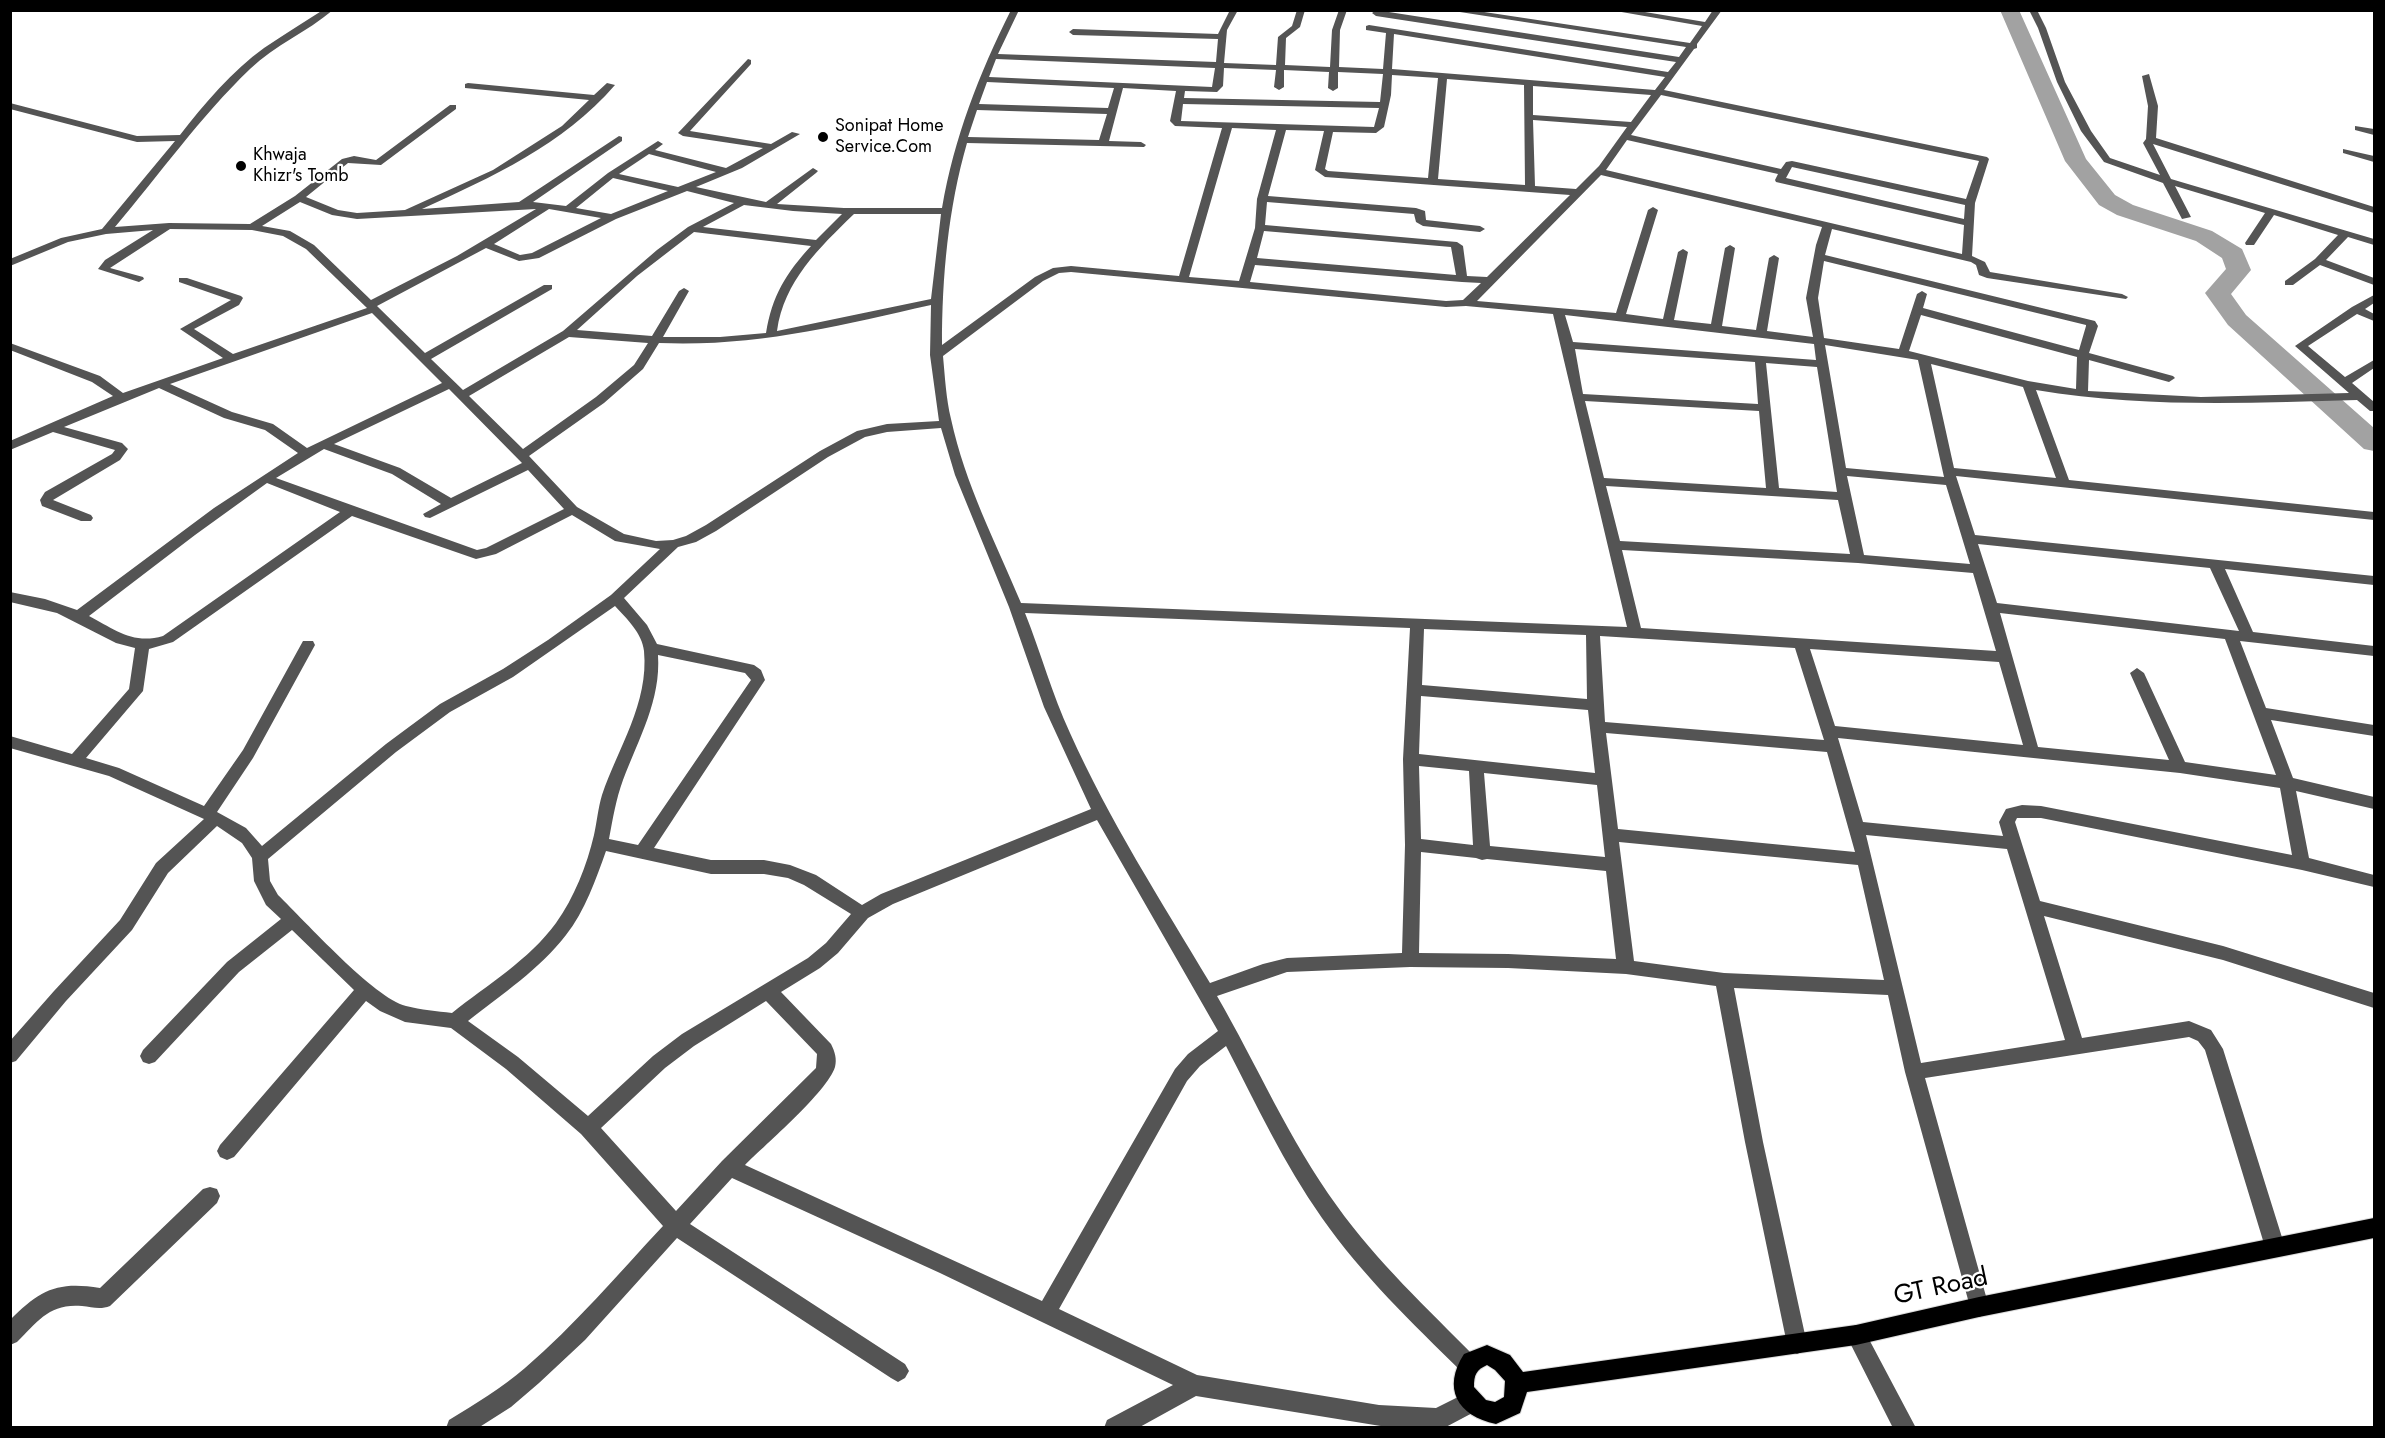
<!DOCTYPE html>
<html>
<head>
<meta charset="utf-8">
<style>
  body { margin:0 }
  #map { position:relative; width:2385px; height:1438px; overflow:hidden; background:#fff; font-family:Jost,sans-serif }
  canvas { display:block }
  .frame { position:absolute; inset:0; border:12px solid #000; pointer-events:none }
</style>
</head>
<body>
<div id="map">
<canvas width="2385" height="1438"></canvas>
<div class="frame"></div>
</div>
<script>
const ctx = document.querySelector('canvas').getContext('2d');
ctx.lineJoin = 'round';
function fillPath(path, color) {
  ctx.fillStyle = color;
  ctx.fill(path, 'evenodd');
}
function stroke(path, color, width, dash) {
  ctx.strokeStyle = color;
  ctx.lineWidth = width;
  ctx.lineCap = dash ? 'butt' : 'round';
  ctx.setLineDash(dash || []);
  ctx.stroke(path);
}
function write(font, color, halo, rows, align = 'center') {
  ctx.font = font + ' Jost,sans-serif';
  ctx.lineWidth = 4.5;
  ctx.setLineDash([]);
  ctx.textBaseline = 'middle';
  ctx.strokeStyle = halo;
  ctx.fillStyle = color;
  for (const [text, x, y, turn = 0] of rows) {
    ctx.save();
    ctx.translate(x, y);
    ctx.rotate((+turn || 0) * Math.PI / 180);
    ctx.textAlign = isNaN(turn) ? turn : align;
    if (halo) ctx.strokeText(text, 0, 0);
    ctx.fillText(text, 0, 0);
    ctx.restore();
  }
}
const river = new Path2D(`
  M 2000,10 L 2019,10 L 2086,159 L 2115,195 L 2133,205 L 2212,231 L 2242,249 L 2251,270 L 2231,294 L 2246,315 L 2374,428 L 2374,451 L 2364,449 L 2228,325 L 2205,293 L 2226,269 L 2222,258 L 2196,241 L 2117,215 L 2099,205 L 2065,161 Z`);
const minor = new Path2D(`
  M 323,10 L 333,10 C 307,32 275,45 250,69 C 200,117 160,174 115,227 L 169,223 L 250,224 L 295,196 L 342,159 L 354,156 L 376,160 L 450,105 L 456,105 L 456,109 L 381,165 L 348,163 L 306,197 L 338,210 L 357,213 L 405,210 L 493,170 L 562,126 L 589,100 L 465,88 L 465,84 L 468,83 L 594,95 L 607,83 L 615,85 C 563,145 492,177 422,209 L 519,202 L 619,136 L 622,137 L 622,141 L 533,202 L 566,206 L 608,173 L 658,141 L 663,144 L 655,150 L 726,168 L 763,148 L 683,136 L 678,133 L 748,59 L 751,60 L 751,64 L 690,131 L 771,144 L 792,132 L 800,134 L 742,168 L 696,187 L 766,202 L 813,168 L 818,171 L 816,173 L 777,204 L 844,208 L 942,208 C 954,138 979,74 1011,10 L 1019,10 L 998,54 L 1216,62 L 1218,39 L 1073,35 L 1069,32 L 1073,29 L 1218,34 L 1230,10 L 1238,10 L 1227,30 L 1224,63 L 1276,65 L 1278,37 L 1292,26 L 1297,10 L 1305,10 L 1300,27 L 1286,38 L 1285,65 L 1330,67 L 1332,30 L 1339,10 L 1347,10 L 1340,30 L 1339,67 L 1383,69 L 1386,33 L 1366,30 L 1366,26 L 1369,25 L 1668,72 L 1676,62 L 1376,16 L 1372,13 L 1376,10 L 1679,57 L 1686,47 L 1447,10 L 1471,10 L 1690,43 L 1702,26 L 1610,10 L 1633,10 L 1705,22 L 1713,10 L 1722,10 L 1697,44 L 1697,48 L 1694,49 L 1664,90 L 1987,157 L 1989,159 L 1975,203 L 1972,256 L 1985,262 L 1990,272 L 2122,294 L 2128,297 L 2126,299 L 1987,278 L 1979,275 L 1976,265 L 1971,262 L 1832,229 L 1825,255 L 2095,321 L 2098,326 L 2089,353 L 2173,376 L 2175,378 L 2169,382 L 2089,360 L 2088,391 L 2201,397 L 2349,393 L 2295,346 L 2352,307 L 2374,295 L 2374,303 L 2365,309 L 2374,314 L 2374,321 L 2357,314 L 2308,346 L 2345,377 L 2374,360 L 2374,368 L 2352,383 L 2374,402 L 2374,411 L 2370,411 L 2357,400 C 2249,403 2142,408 2036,390 L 2069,480 L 2374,512 L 2374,520 L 1956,476 L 1975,535 L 2374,576 L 2374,585 L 2225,569 L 2253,632 L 2374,646 L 2374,656 L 2240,641 L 2266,708 L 2374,725 L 2374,736 L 2271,720 L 2293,778 L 2374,797 L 2374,809 L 2296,791 L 2309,858 L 2374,875 L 2374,887 L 2302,870 L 2041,818 L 2017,818 L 2015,822 L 2040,901 L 2223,946 L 2374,993 L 2374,1008 L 2223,960 L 2044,916 L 2082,1038 L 2189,1021 L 2211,1030 L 2223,1049 L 2285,1247 L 2282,1254 L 2275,1257 L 2268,1254 L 2265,1247 L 2205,1050 L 2198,1041 L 2189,1037 L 1925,1078 L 1989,1307 L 1986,1314 L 1979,1317 L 1972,1314 L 1905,1072 L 1888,995 L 1734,988 L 1763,1142 L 1807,1344 L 1804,1351 L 1797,1354 L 1790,1351 L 1787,1344 L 1745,1142 L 1716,986 L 1626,974 L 1508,968 L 1410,967 L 1287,972 L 1217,996 C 1257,1065 1289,1140 1337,1206 C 1377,1262 1427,1308 1475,1357 L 1479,1364 L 1475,1371 L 1468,1375 L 1461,1371 C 1412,1323 1362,1275 1322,1218 C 1284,1164 1256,1104 1226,1046 L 1200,1066 L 1187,1081 L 1059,1309 L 1197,1375 L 1379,1405 L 1436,1408 L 1470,1391 L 1478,1394 L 1481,1402 L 1478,1410 L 1444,1428 L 1393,1428 L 1196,1396 L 1138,1428 L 1104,1428 L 1107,1420 L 1173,1385 L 940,1273 L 732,1178 L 690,1224 L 905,1364 L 909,1371 L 905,1378 L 898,1382 L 891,1378 L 677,1238 L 585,1340 L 539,1383 L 511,1407 L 478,1428 L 446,1428 L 449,1420 C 475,1404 502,1388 525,1368 C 575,1325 618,1274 663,1226 L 581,1134 L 506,1069 L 451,1028 L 405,1022 L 380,1011 L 366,1001 L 234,1157 L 227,1160 L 220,1157 L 217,1151 L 220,1145 L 354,990 L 292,930 L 239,972 L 155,1062 L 149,1064 L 143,1062 L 140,1056 L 143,1050 L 227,962 L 281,919 L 266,905 L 254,881 L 252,858 L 242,843 L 217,826 L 168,873 L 132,930 L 66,1001 L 16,1061 L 10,1063 L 10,1041 L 54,991 L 120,920 L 156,863 L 204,819 L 109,776 L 10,748 L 10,736 L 72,754 L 129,689 L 135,648 L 116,643 L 57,613 L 10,602 L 10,592 L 45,599 L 77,610 L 214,508 L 298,453 L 265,430 L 224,418 L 159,388 L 64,427 L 122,443 L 128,449 L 120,460 L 53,500 L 91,515 L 93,518 L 91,521 L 81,521 L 42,506 L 40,500 L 45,492 L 112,454 L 115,450 L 53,432 L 10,450 L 10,441 L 113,396 L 92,382 L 10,350 L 10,343 L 100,376 L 123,393 L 223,358 L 180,329 L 231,300 L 179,282 L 179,278 L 187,278 L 241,296 L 243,298 L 239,305 L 194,329 L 233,354 L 367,308 L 306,249 L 283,236 L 252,230 L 170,229 L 110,268 L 143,277 L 144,279 L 139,282 L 98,269 L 105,260 L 153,230 L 106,234 L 68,242 L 10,266 L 10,259 L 61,238 L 102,229 L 175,141 L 137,142 L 10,109 L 10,103 L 137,136 L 180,135 C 204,104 232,71 264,48 C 283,35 303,23 323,10 ZM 1394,34 L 1665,77 L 1655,90 L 1392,69 ZM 996,59 L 1215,68 L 1212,87 L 989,77 ZM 1224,68 L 1276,70 L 1274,87 L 1279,90 L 1284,87 L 1284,70 L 1329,72 L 1328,88 L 1333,91 L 1338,88 L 1338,72 L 1383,74 L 1380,102 L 1184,98 L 1185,91 L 1217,92 L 1223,86 ZM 1392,75 L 1438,78 L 1428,178 L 1328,171 L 1325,169 L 1333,132 L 1376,133 L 1384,127 L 1391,95 ZM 1447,79 L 1524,85 L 1525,185 L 1438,179 ZM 987,82 L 1114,88 L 1108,108 L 979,104 ZM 1533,86 L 1651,95 L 1631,122 L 1533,115 ZM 1123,88 L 1176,91 L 1170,121 L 1175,126 L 1222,128 L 1179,276 L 1071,266 L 1053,268 L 1035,277 L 942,345 C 942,277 948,209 967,143 L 1144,147 L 1146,145 L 1141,142 L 1109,141 ZM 1661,95 L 1979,161 L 1966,199 L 1792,161 L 1786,162 L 1781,169 L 1631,135 ZM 1183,104 L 1379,108 L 1374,127 L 1181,121 ZM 977,110 L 1107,114 L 1099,140 L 968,137 ZM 1533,120 L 1627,127 L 1599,166 L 1576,189 L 1535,186 ZM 1232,128 L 1276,130 L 1257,199 L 1255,228 L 1239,281 L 1189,277 ZM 1286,130 L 1324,131 L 1315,170 L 1325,177 L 1570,195 L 1487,277 L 1467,276 L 1463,246 L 1457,242 L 1265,225 L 1267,202 L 1414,214 L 1416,222 L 1423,226 L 1480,232 L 1485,229 L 1480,226 L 1426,220 L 1425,211 L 1416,208 L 1268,196 ZM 1627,140 L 1778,174 L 1775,180 L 1776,182 L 1964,225 L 1962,254 L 1606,170 ZM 649,154 L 716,172 L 678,187 L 619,174 ZM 1792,167 L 1965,205 L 1964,219 L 1786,178 ZM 1601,175 L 1822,227 L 1816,245 L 1806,298 L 1813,337 L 1767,331 L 1779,258 L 1774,255 L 1769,258 L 1756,330 L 1722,326 L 1735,248 L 1730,245 L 1725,248 L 1711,324 L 1674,320 L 1688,252 L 1683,249 L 1678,252 L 1663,319 L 1626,314 L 1658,210 L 1653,207 L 1648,210 L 1616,313 L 1477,301 ZM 613,178 L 668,191 L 611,214 L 576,208 ZM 687,191 L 734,203 L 688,227 L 657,250 L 563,331 L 463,390 L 431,359 L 552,289 L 552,285 L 544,285 L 425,353 L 377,306 L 486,248 L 519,261 L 539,258 L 616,219 ZM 300,202 L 332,215 L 357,219 L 536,209 L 457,256 L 371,300 L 314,245 L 290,231 L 262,226 ZM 744,205 L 793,211 L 842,214 L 816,240 L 703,227 ZM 549,209 L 601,218 L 532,253 L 520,255 L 494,244 ZM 854,214 L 941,214 L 931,299 L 777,331 C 784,281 819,248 854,214 ZM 1264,231 L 1451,247 L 1456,275 L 1257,258 ZM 694,232 L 811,246 C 786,273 772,296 766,333 L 720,337 L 663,337 L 689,291 L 684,288 L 679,291 L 652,336 L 577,330 L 637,276 ZM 1824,261 L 2086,325 L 2086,326 L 2079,350 L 1923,308 L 1927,294 L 1922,291 L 1917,294 L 1899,349 L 1824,338 L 1818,298 ZM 1255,265 L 1462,282 L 1481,283 L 1463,300 L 1446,301 L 1250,282 ZM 1071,272 L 1446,307 L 1466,306 L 1553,314 L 1627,627 L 1021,603 C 996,543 965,484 951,419 C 946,398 945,377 943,356 L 1043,281 L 1059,273 ZM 931,305 L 930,355 L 939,421 L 887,424 L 857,431 L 820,451 L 706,525 L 686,536 L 673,540 L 656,541 L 624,534 L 577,507 L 529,456 L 604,403 L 643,369 L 659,343 C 756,347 837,326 931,305 ZM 372,313 L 442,383 L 307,448 L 273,424 L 232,412 L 170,384 ZM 1565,315 L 1814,344 L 1816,360 L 1573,342 ZM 1921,315 L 2077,357 L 2076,389 L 2028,381 L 1909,351 ZM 569,337 L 648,343 L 634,365 L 596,397 L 523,449 L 469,396 ZM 1825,345 L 1918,360 L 1944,477 L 1846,468 ZM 1575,349 L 1755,362 L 1758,404 L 1583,394 ZM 1766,363 L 1817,367 L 1837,492 L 1779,488 ZM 1931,364 L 2023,387 L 2056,478 L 1954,468 ZM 449,389 L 522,463 L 451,498 L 400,468 L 334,444 ZM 1585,401 L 1759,411 L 1766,488 L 1604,478 ZM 941,428 L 955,475 L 1009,607 L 1044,707 L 1091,809 L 881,894 L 862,905 L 816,875 L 790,865 L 764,860 L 711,860 L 654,848 L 765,680 L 761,670 L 754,665 L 657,644 L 647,625 L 624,598 L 678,547 L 696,542 L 716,531 L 828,457 L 865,437 L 887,432 ZM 324,449 L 392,474 L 441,504 L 423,514 L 425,517 L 430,518 L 528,470 L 564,509 L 486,548 L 477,550 L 276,478 ZM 1847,476 L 1946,485 L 1970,564 L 1864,555 ZM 267,483 L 340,512 L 163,636 C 133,645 114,629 89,616 L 195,535 ZM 1606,486 L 1838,500 L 1850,554 L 1620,541 ZM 572,515 L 615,541 L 660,549 L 611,595 L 548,640 L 503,669 L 440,704 L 386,744 L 262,846 L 246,828 L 217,812 L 253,758 L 315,645 L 313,641 L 303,641 L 243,750 L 204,806 L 119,768 L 86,758 L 143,691 L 149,649 L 173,642 L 352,516 L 476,559 L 496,554 ZM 1978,544 L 2210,568 L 2239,631 L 1997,603 ZM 1622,550 L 1858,563 L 1973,573 L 1996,651 L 1641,628 ZM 615,606 C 627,619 642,633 644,651 C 649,703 618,748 602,795 C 598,808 597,822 594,835 C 587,865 574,898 556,923 C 529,960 487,985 452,1013 C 437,1011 421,1010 406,1006 C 374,998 305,921 278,895 L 270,881 L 268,859 L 396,752 L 450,712 L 513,677 ZM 1025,613 L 1410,628 L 1403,759 L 1405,845 L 1402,953 L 1287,958 L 1263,964 L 1210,983 C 1161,901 1109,820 1070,733 C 1052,694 1041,653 1025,613 ZM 2000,613 L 2225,639 L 2276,775 L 2185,762 L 2144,673 L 2137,668 L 2130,673 L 2169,760 L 2038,747 ZM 1424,629 L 1586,635 L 1587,699 L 1422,685 ZM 1600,636 L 1795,648 L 1824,740 L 1605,722 ZM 1810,649 L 1999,662 L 2023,745 L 1835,726 ZM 658,655 L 745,673 L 751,680 L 638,845 L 609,839 C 613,818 616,799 623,780 C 639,738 661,700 658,655 ZM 1421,696 L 1588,710 L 1595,773 L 1419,754 ZM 1606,733 L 1827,752 L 1855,852 L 1618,829 ZM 1838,738 L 2180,773 L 2280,788 L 2292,855 L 2041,806 L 2022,805 L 2006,809 L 1999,822 L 2003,836 L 1863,822 ZM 1419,766 L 1469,771 L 1473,845 L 1421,839 ZM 1484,773 L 1597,785 L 1605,857 L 1490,846 ZM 1097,820 L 1218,1031 L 1188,1054 L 1175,1069 L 1042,1301 L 745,1165 C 766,1144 827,1092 835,1067 C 837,1059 835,1052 831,1044 L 781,992 L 820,968 L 838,953 L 868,918 L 893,904 ZM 1866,835 L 2007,849 L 2065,1040 L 1921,1063 ZM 1619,842 L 1858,865 L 1884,980 L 1724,973 L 1634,961 ZM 606,851 L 711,874 L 764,874 L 788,878 L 804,885 L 851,914 L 826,943 L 808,958 L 682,1034 L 653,1056 L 588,1116 L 518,1057 L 468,1021 C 502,994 540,969 566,935 C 585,911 596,879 606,851 ZM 1421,852 L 1476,858 L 1482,860 L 1487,859 L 1606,871 L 1616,959 L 1508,954 L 1419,953 ZM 766,1001 L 817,1054 L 816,1068 L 722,1161 L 676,1211 L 601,1128 L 665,1068 L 694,1046 Z
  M 2029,10 L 2037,10 L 2046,28 L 2065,82 L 2091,131 L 2110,158 L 2160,175 L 2143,143 L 2146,139 L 2148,106 L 2142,76 L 2149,74 L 2158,106 L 2156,138 L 2374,207 L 2374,213 L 2153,144 L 2171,179 L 2374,239 L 2374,245 L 2348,237 L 2326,260 L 2374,278 L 2374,285 L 2320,265 L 2293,285 L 2285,285 L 2285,281 L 2315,259 L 2338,235 L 2274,215 L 2254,245 L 2246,245 L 2245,243 L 2265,213 L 2175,186 L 2191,217 L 2182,219 L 2163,183 L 2104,162 L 2081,131 L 2057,82 L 2038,28 Z
  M 2355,126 L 2374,129 L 2374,135 L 2355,130 Z
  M 2343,149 L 2374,156 L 2374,162 L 2343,153 Z
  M 210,1187 L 217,1189 L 220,1196 L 217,1203 L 110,1306 C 100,1310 92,1307 82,1306 C 50,1303 38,1321 17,1342 L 10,1345 L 10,1320 C 40,1290 57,1281 100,1288 L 203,1189 Z
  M 1856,1325 L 1863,1328 L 1916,1428 L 1893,1428 L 1846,1335 L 1849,1328 Z`);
const major = new Path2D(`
  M 2374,1218 L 2374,1238 L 1979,1317 L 1856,1345 L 1527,1392 L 1520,1413 L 1496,1424 C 1457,1416 1442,1388 1464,1354 L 1487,1345 L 1510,1355 L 1523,1372 L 1856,1325 L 1979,1297 ZM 1487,1365 L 1495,1370 L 1505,1381 L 1504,1397 L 1495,1402 L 1486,1400 L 1474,1387 C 1474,1375 1476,1370 1487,1365 Z`);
const markers = [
  [823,137,6,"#000"],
  [241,166,6,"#000"]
];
const farPoinames = [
  ["Sonipat Home",835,127],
  ["Service.Com",835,148],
  ["Khwaja",253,156],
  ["Khizr's Tomb",253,177]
];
const nearStreetnames = [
  ["GT Road",1941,1288,-12]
];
fillPath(river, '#a2a2a2');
stroke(major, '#dbdbdb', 2);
fillPath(minor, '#545454');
fillPath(major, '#000');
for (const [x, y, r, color] of markers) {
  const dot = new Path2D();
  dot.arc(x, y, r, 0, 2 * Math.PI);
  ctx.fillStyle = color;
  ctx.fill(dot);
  stroke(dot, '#fff', 2);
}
write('18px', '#000', '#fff', farPoinames, 'left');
write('26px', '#000', '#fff', nearStreetnames);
</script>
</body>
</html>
